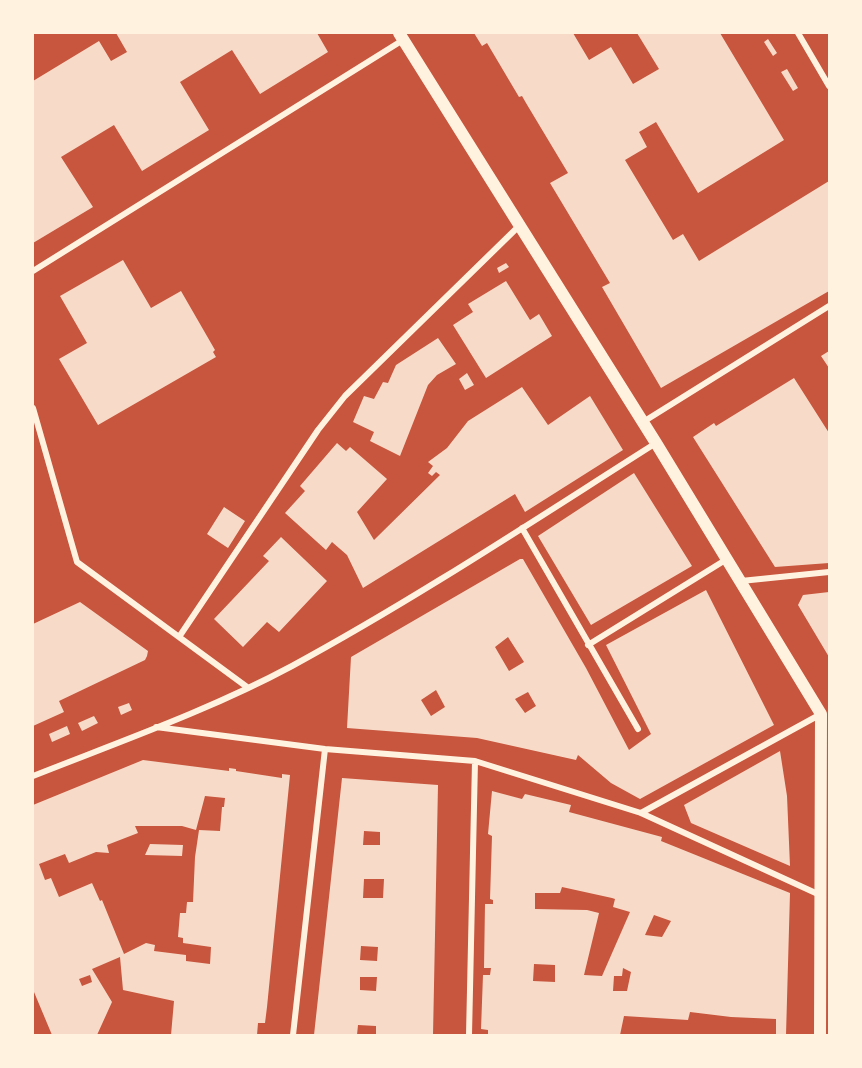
<!DOCTYPE html>
<html>
<head>
<meta charset="utf-8">
<style>
  body { margin:0 }
  #map { position:relative; width:862px; height:1068px; overflow:hidden; background:#c8553d; font-family:"Alegreya Sans",sans-serif }
  canvas { display:block }
  .frame { position:absolute; inset:0; border:34px solid #fff3e0; pointer-events:none }
</style>
</head>
<body>
<div id="map">
<canvas width="862" height="1068"></canvas>
<div class="frame"></div>
</div>
<script>
const ctx = document.querySelector('canvas').getContext('2d');
ctx.lineJoin = 'round';
function fillPath(path, color) {
  ctx.fillStyle = color;
  ctx.fill(path, 'evenodd');
}
function stroke(path, color, width, dash) {
  ctx.strokeStyle = color;
  ctx.lineWidth = width;
  ctx.lineCap = dash ? 'butt' : 'round';
  ctx.setLineDash(dash || []);
  ctx.stroke(path);
}
const building = new Path2D(`
  M 116,33 L 317,33 L 328,52 L 260,94 L 232,50 L 180,82 L 209,130 L 142,171 L 114,125 L 61,157 L 93,207 L 33,243 L 33,81 L 99,41 L 111,61 L 127,52 Z
  M 474,33 L 573,33 L 589,60 L 611,47 L 633,84 L 659,69 L 637,33 L 720,33 L 784,140 L 698,193 L 656,122 L 639,132 L 647,147 L 625,160 L 673,240 L 683,234 L 699,261 L 829,181 L 829,291 L 661,388 L 602,287 L 610,283 L 550,183 L 568,173 L 526,103 L 522,96 L 519,97 L 487,43 L 482,46 Z
  M 768,39 L 777,53 L 773,56 L 764,42 Z
  M 787,69 L 798,88 L 793,91 L 781,72 Z
  M 123,260 L 151,308 L 181,291 L 215,350 L 213,352 L 216,357 L 98,425 L 59,359 L 87,343 L 60,296 Z
  M 506,263 L 509,267 L 499,273 L 497,268 Z
  M 506,281 L 530,320 L 539,314 L 552,336 L 486,378 L 453,325 L 473,312 L 468,304 Z
  M 438,338 L 456,364 L 437,375 L 428,385 L 400,456 L 370,441 L 374,432 L 353,422 L 364,396 L 374,399 L 383,382 L 388,383 L 396,365 Z
  M 829,351 L 829,368 L 821,356 Z
  M 467,373 L 474,385 L 465,390 L 459,379 Z
  M 794,378 L 829,433 L 829,563 L 775,567 L 693,437 L 714,423 L 716,426 Z
  M 522,387 L 548,425 L 590,396 L 623,450 L 525,512 L 515,494 L 363,588 L 347,555 L 332,542 L 326,550 L 285,513 L 305,491 L 300,486 L 337,443 L 346,451 L 350,447 L 387,479 L 357,512 L 374,540 L 440,475 L 436,472 L 432,476 L 428,473 L 433,466 L 428,462 L 447,448 L 468,421 Z
  M 634,473 L 692,566 L 591,625 L 538,536 Z
  M 224,507 L 245,521 L 228,548 L 207,534 Z
  M 281,537 L 327,581 L 279,632 L 267,622 L 243,647 L 214,619 L 269,561 L 263,556 Z
  M 520,559 L 523,559 L 586,668 L 629,750 L 651,734 L 606,645 L 706,590 L 774,725 L 640,799 L 611,783 L 578,755 L 576,760 L 477,738 L 347,728 L 351,657 ZM 508,637 L 524,662 L 509,671 L 495,647 ZM 436,690 L 445,707 L 431,716 L 421,700 ZM 528,692 L 536,706 L 525,713 L 515,699 Z
  M 829,592 L 829,657 L 798,605 L 803,595 Z
  M 80,602 L 148,651 L 147,656 L 145,660 L 59,701 L 64,712 L 33,726 L 33,624 Z
  M 129,703 L 132,710 L 121,715 L 118,707 Z
  M 94,716 L 98,723 L 82,731 L 78,723 Z
  M 67,726 L 70,734 L 52,742 L 49,734 Z
  M 780,751 L 787,796 L 790,866 L 691,823 L 684,805 Z
  M 143,760 L 229,771 L 229,768 L 236,769 L 236,771 L 282,778 L 282,774 L 290,775 L 267,1007 L 265,1023 L 258,1023 L 257,1035 L 171,1035 L 174,1001 L 123,990 L 120,957 L 92,969 L 112,1002 L 97,1035 L 52,1035 L 34,992 L 33,805 ZM 205,796 L 225,798 L 224,807 L 222,807 L 220,831 L 199,830 L 195,857 L 193,902 L 187,902 L 186,913 L 180,913 L 178,937 L 183,938 L 183,943 L 211,947 L 210,964 L 186,961 L 186,955 L 154,951 L 155,945 L 146,943 L 124,954 L 102,900 L 100,901 L 92,883 L 59,897 L 51,878 L 45,880 L 39,864 L 65,854 L 69,863 L 96,852 L 109,853 L 107,845 L 138,833 L 135,826 L 182,826 L 196,830 ZM 90,975 L 92,982 L 82,986 L 79,979 Z
  M 342,778 L 438,785 L 433,1035 L 376,1035 L 376,1026 L 358,1025 L 357,1035 L 314,1035 ZM 364,831 L 380,832 L 380,845 L 363,845 ZM 364,879 L 384,879 L 383,898 L 363,898 ZM 361,946 L 378,947 L 377,961 L 360,960 ZM 360,977 L 377,977 L 376,991 L 360,990 Z
  M 492,791 L 522,799 L 525,794 L 571,805 L 569,812 L 662,837 L 661,841 L 790,893 L 786,1035 L 776,1035 L 776,1019 L 731,1017 L 690,1012 L 688,1020 L 624,1016 L 620,1035 L 488,1035 L 488,1030 L 481,1029 L 483,975 L 490,975 L 491,968 L 484,968 L 485,904 L 493,904 L 493,900 L 490,899 L 492,836 L 488,834 ZM 562,887 L 612,898 L 615,899 L 613,907 L 630,912 L 602,976 L 584,975 L 599,913 L 587,910 L 535,909 L 535,893 L 560,893 ZM 654,915 L 671,921 L 662,937 L 645,935 ZM 534,964 L 555,965 L 555,982 L 533,981 ZM 623,968 L 631,972 L 627,991 L 613,991 L 614,976 L 622,976 Z
  M 150,844 L 183,845 L 182,856 L 145,855 Z`);
const minor = new Path2D(`
  M 798,33 L 829,86
  M 33,271 L 403,40
  M 33,408 L 77,562 L 247,687
  M 643,422 L 829,306
  M 522,528 L 638,729
  M 741,581 L 829,572
  M 179,637 L 318,430 L 345,396 L 519,226
  M 588,645 L 727,559
  M 156,727 L 325,749 L 475,761 L 641,813 L 820,895
  M 33,776 C 119,742 210,710 292,666 C 417,598 536,519 656,443
  M 641,813 L 821,714
  M 293,1035 L 325,749
  M 469,1035 L 475,761`);
const secondary = new Path2D(`
  M 399,33 L 656,443 L 821,714 L 820,1035`);
fillPath(building, '#f7dbc8');
stroke(minor, '#fff3e0', 6);
stroke(secondary, '#fff3e0', 12);
</script>
</body>
</html>
